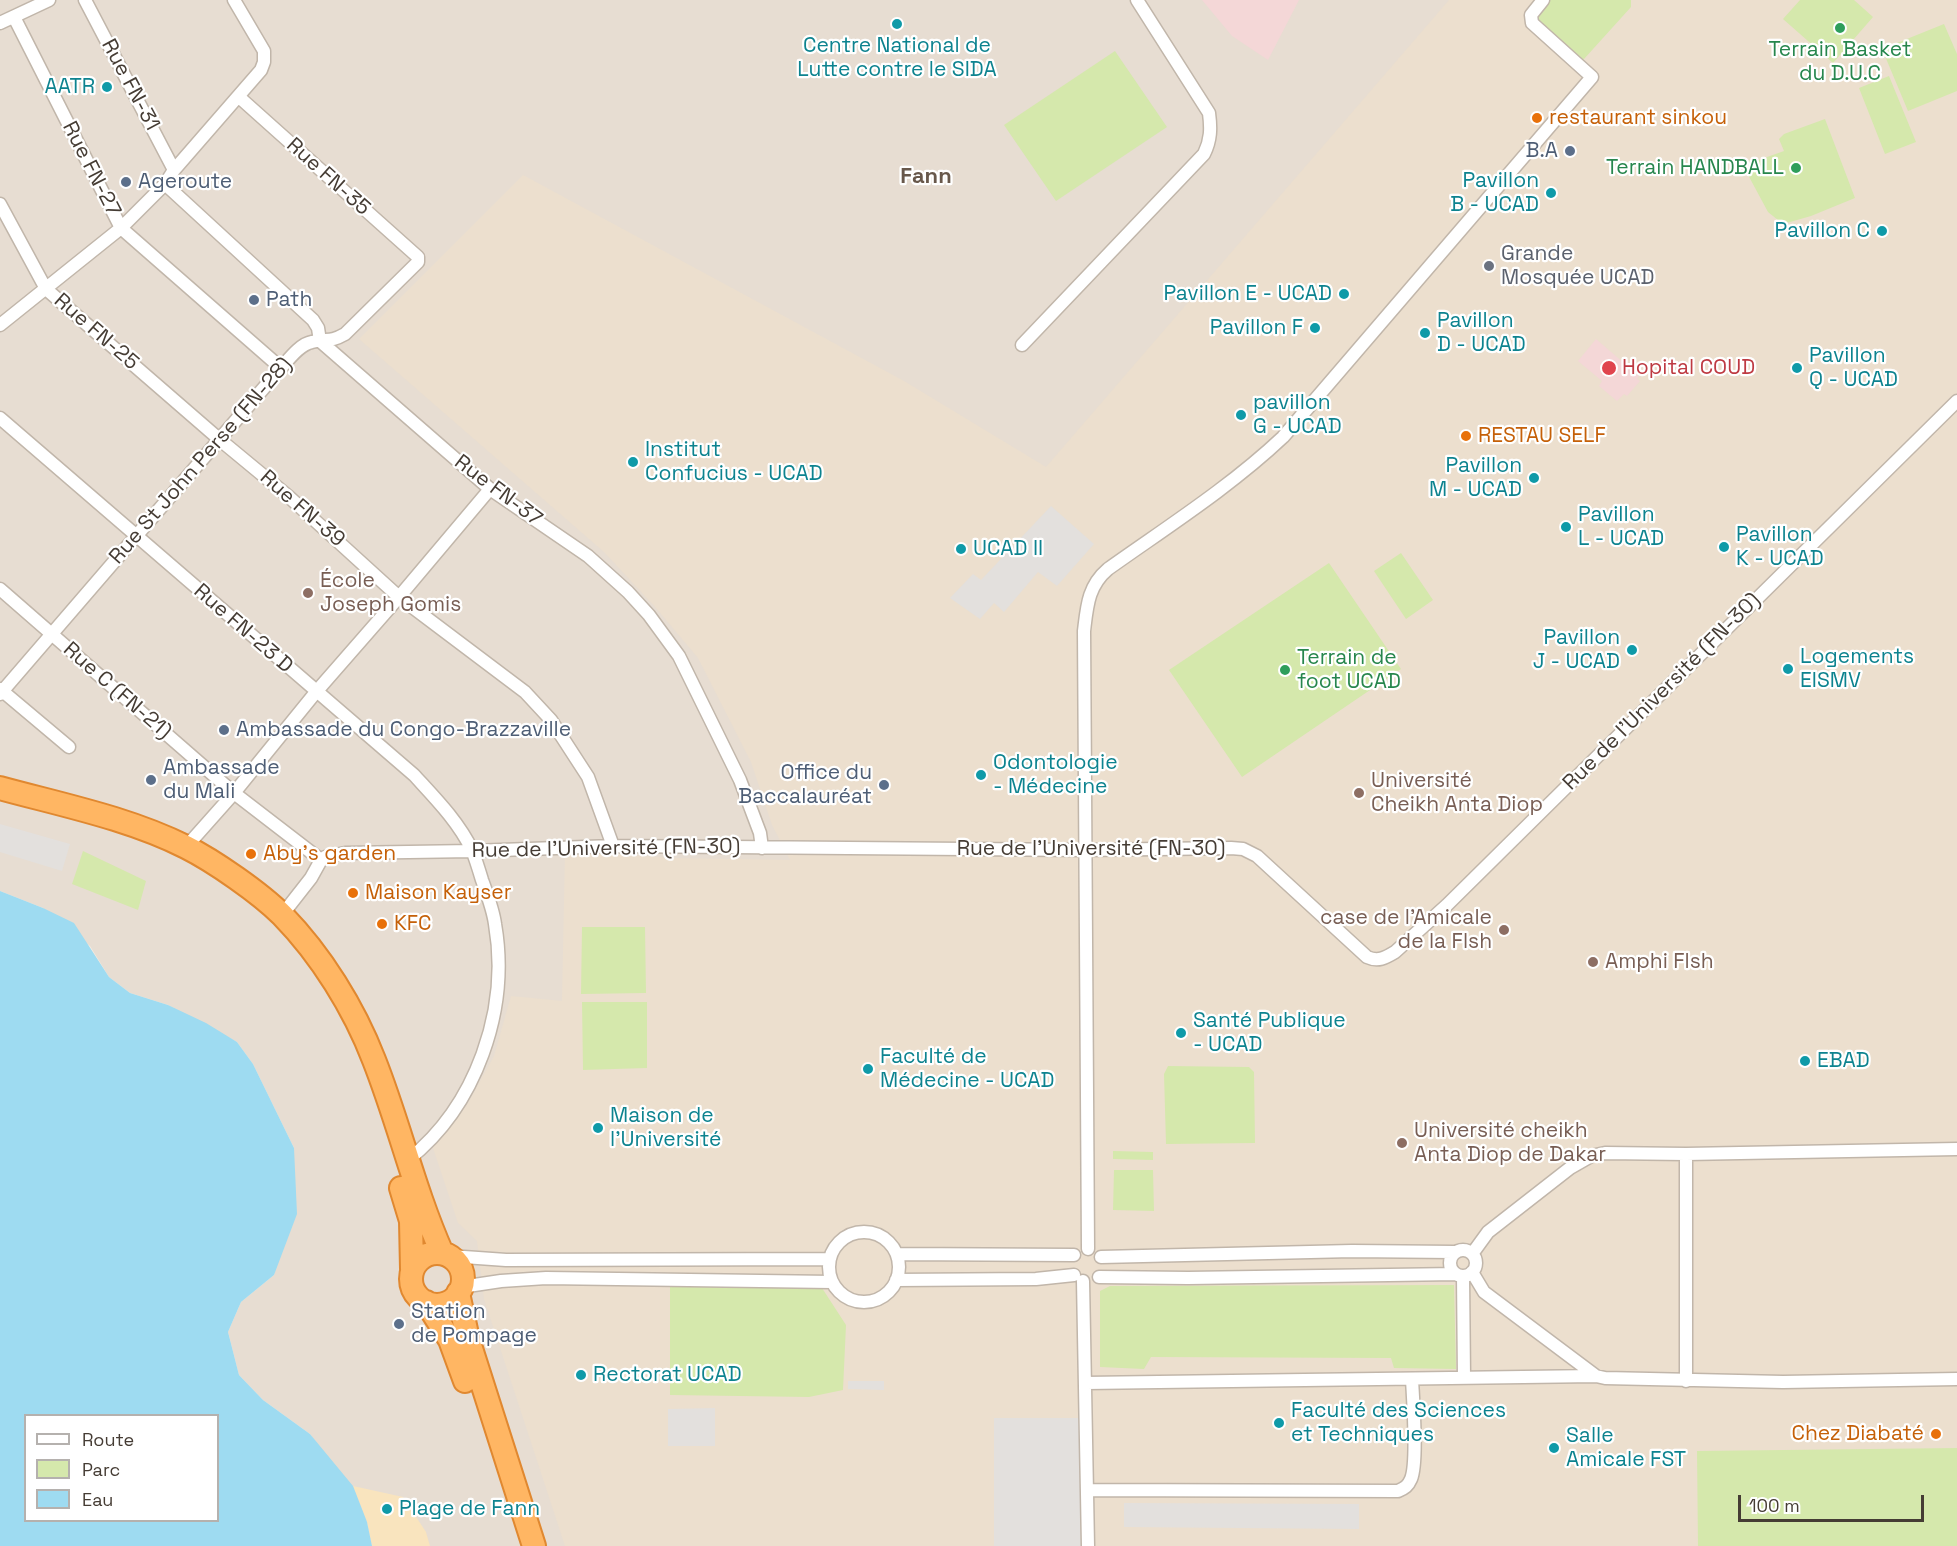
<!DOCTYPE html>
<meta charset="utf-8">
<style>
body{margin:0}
#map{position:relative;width:1957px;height:1546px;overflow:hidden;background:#f3ece4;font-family:"Space Grotesk",sans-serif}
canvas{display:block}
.legend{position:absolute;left:24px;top:1414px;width:195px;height:108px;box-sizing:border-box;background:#fff;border:2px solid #b5b1ae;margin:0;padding:8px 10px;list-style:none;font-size:18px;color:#453c34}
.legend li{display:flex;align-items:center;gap:12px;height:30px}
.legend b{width:30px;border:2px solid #b5b1ae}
.scale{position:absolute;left:1738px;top:1495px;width:186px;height:27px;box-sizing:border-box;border:3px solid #453c34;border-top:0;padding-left:8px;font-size:18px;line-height:21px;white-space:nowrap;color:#453c34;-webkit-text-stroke:4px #fff;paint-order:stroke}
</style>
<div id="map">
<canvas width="1957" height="1546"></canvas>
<ul class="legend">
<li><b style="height:8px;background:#fff"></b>Route</li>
<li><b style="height:16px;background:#d5e8ac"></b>Parc</li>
<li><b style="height:16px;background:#9edbf1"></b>Eau</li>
</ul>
<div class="scale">100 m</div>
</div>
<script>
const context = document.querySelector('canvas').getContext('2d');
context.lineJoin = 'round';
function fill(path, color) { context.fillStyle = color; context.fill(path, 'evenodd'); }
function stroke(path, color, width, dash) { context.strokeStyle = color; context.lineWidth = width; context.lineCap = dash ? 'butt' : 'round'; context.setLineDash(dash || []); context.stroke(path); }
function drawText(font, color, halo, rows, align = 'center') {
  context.font = font + ' "Space Grotesk",sans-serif'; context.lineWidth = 4.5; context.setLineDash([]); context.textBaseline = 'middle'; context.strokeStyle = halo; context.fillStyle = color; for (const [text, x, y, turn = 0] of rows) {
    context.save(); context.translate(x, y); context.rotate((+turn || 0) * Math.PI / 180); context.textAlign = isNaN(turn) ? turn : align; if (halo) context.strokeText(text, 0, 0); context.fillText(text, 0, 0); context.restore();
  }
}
fill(new Path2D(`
 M 0,0 L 1957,0 L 1957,1546 L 372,1546 L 367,1522 L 310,1434 L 263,1400 L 239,1375 L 228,1332 L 241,1302 L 274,1275 L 294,1148 L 253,1064 L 237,1042 L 168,1005 L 130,993 L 109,977 L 90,946 L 43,908 L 0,891 Z`), '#e7ddd2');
fill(new Path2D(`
 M 1449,0 L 1957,0 L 1957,1546 L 565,1546 L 484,1299 L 477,1241 L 458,1223 L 433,1148 L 467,1105 L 494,1056 L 511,996 L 562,1001 L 565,851 L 672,858 L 790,860 L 772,825 L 751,762 L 698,658 L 656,608 L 604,552 L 359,339 L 523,175 L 904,381 L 1046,467 Z`), '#ecdfce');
fill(new Path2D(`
 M 1202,0 L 1299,0 L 1268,60 L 1232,36 Z
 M 1596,339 L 1639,376 L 1637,379 L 1640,381 L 1627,396 L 1624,394 L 1617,401 L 1599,386 L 1602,381 L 1578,361 Z`), '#f4d7d7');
fill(new Path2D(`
 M 1548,0 L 1631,0 L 1631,7 L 1584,59 L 1579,58 L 1536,21 L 1536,15 Z
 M 1800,0 L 1854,0 L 1873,17 L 1833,63 L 1783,19 Z
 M 1944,24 L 1957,54 L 1957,91 L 1908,111 L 1882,49 Z
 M 1115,51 L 1167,127 L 1056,201 L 1004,125 Z
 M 1889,76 L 1916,142 L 1885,154 L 1859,88 Z
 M 1825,119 L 1855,198 L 1811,216 L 1783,224 L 1768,212 L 1747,173 L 1750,163 L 1784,151 L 1779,139 L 1784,134 Z
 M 1401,553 L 1433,600 L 1406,619 L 1374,571 Z
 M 1329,563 L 1401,669 L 1242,777 L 1169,670 Z
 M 83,851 L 146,881 L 138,910 L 72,884 Z
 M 582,927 L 645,927 L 646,993 L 581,994 Z
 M 582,1002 L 647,1002 L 647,1068 L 583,1070 Z
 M 1168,1066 L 1249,1067 L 1254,1072 L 1255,1143 L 1166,1144 L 1164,1074 Z
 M 1113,1151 L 1153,1152 L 1153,1160 L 1113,1159 Z
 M 1114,1170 L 1153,1170 L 1154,1211 L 1113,1210 Z
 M 670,1285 L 822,1288 L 846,1325 L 843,1390 L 809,1397 L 670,1395 Z
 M 1454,1285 L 1456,1369 L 1394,1368 L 1391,1358 L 1151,1357 L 1144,1369 L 1100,1367 L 1100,1291 L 1110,1286 Z
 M 1957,1448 L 1957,1546 L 1698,1546 L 1697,1451 Z`), '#d5e8ac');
fill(new Path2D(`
 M 353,1486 L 403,1497 L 426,1532 L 430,1546 L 372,1546 L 367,1522 Z`), '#f9e4be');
fill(new Path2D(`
 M 1051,506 L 1094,544 L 1057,586 L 1038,572 L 1004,612 L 994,603 L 980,619 L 950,598 L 973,574 L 981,580 Z
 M 0,824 L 70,844 L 62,871 L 0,852 Z
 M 848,1381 L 884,1381 L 884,1390 L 848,1389 Z
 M 715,1408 L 715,1446 L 668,1446 L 668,1409 Z
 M 994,1418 L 1087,1418 L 1088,1546 L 994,1546 Z
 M 1124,1503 L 1359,1504 L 1359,1529 L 1124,1527 Z`), '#e3e0dd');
fill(new Path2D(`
 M 0,891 L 43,908 L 74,923 L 109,977 L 130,993 L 168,1005 L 206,1023 L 237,1042 L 253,1064 L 294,1148 L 297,1214 L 274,1275 L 241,1302 L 228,1332 L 239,1375 L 263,1400 L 310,1434 L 353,1486 L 367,1522 L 372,1546 L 0,1546 ZM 26,1416 L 218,1416 L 218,1520 L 26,1520 Z`), '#9edbf1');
const street = new Path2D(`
 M 85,0 L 174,170
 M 14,17 L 121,228 L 281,368
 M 0,23 L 49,0
 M 165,184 L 313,320 L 318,328 L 320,341 L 490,489 L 588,556 L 628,592 L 649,615 L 679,656 L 740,780 L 760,833 L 762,848
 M 0,204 L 46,289 L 219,439 L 288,496 L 399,597 L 525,692 L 551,720 L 588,777 L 613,846
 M 0,325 L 121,228 L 165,184 L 174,170 L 261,70 L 264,62 L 264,51 L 234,0
 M 1022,345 L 1204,154 C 1211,140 1211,128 1209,113 L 1137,0
 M 0,418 L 414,775 C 435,798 458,821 472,850 C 476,860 479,870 482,880 C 487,894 493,909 495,924 C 510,1010 476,1106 408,1160
 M 0,589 L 234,793 L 321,860
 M 0,689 L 69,747
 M 0,694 L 281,368 C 289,359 300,344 312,342 C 328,338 329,343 345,334 L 418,262 L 418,257 L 239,97
 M 186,847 L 234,793 L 316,692 L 399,597 L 490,489
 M 321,860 L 325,857 L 345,853 L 472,851 L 613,846 L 1084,850 L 1231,848 L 1243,849 L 1257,856 L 1367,957 C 1378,962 1385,958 1395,952 L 1447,905 L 1957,401
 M 282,915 L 311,878 L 321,860
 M 1686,1154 L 1686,1381
 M829 1267a35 35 0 1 1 70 0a35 35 0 1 1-70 0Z
 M 1088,1249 L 1084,631 C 1087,606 1088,586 1108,569 C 1167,527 1230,487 1283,437 L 1592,77 L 1532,23 L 1531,15 L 1543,0
 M1450 1263a13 13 0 1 1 26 0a13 13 0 1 1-26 0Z
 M 897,1254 L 1074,1255
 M 1472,1254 L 1488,1232 L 1570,1168 L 1591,1156 L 1605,1153 L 1686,1154 L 1957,1149
 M 450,1256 L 506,1260 L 829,1259
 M 1101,1257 L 1352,1251 L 1454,1252
 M 1472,1272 L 1484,1292 L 1596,1376 L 1605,1378 L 1783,1382 L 1957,1379
 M 1463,1276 L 1464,1378
 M 1099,1277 L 1188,1278 L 1456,1274
 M 896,1280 L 1036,1279 L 1074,1275
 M 1083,1281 L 1088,1546
 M 461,1287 L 501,1281 L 546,1278 L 832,1282
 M 1086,1383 L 1596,1376
 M 1087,1490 L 1398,1491 C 1405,1488 1408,1486 1411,1479 C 1418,1462 1413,1400 1412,1379`);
const highway = new Path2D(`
 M 0,788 C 62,805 128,818 186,847 C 214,861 260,893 282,915 C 321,955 354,1008 374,1060 C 399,1123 414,1190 442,1253
 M 401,1188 L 411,1221 L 412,1269
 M411 1279a26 26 0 1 1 52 0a26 26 0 1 1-52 0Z
 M 458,1293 L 468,1339 L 534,1546
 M 426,1302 L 450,1340 L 465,1381`);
stroke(street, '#c1b6aa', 15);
stroke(highway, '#e08830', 26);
stroke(street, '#fff', 12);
stroke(highway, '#ffb663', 22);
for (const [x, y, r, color] of [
 [897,24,6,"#0f9aa8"],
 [1840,28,6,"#2e9e5b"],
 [107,87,6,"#0f9aa8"],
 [1537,118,6,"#e8710a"],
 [1570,151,6,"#5c6f8a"],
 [1796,168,6,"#2e9e5b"],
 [126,182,6,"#5c6f8a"],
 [1551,193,6,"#0f9aa8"],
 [1882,231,6,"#0f9aa8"],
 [1489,266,6,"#6b7280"],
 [1344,294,6,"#0f9aa8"],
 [254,300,6,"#5c6f8a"],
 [1315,328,6,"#0f9aa8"],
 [1425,333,6,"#0f9aa8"],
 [1609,368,8,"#e0444e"],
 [1797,368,6,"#0f9aa8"],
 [1241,415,6,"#0f9aa8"],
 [1466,436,6,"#e8710a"],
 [633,462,6,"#0f9aa8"],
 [1534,478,6,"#0f9aa8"],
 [1566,527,6,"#0f9aa8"],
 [1724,547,6,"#0f9aa8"],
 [961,549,6,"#0f9aa8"],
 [308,593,6,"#8d6e63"],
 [1632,650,6,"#0f9aa8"],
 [1788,669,6,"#0f9aa8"],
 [1285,670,6,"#2e9e5b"],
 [224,730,6,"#5c6f8a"],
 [981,775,6,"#0f9aa8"],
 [151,780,6,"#5c6f8a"],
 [884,785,6,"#5c6f8a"],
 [1359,793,6,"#8d6e63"],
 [251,854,6,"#e8710a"],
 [353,893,6,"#e8710a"],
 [382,924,6,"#e8710a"],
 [1504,930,6,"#8d6e63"],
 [1593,962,6,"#8d6e63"],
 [1181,1033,6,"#0f9aa8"],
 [1805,1061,6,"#0f9aa8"],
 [868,1069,6,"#0f9aa8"],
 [598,1128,6,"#0f9aa8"],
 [1402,1143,6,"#8d6e63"],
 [399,1324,6,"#5c6f8a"],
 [581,1375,6,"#0f9aa8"],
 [1279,1423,6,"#0f9aa8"],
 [1936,1434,6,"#e8710a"],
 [1554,1448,6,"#0f9aa8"],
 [387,1509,6,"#0f9aa8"]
]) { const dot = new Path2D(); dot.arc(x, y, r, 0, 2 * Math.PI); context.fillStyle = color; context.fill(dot); stroke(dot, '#fff', 2); }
drawText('21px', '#0d838f', '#fff', [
 ["Centre National de",897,46,"center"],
 ["Lutte contre le SIDA",897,70,"center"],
 ["AATR",95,87,"right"],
 ["Pavillon",1539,181,"right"],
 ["B - UCAD",1539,205,"right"],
 ["Pavillon C",1870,231,"right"],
 ["Pavillon E - UCAD",1332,294,"right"],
 ["Pavillon",1437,321],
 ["D - UCAD",1437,345],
 ["Pavillon F",1303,328,"right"],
 ["Pavillon",1809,356],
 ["Q - UCAD",1809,380],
 ["pavillon",1253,403],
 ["G - UCAD",1253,427],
 ["Institut",645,450],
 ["Confucius - UCAD",645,474],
 ["Pavillon",1522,466,"right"],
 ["M - UCAD",1522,490,"right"],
 ["Pavillon",1578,515],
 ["L - UCAD",1578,539],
 ["Pavillon",1736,535],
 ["K - UCAD",1736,559],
 ["UCAD II",973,549],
 ["Pavillon",1620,638,"right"],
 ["J - UCAD",1620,662,"right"],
 ["Logements",1800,657],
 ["EISMV",1800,681],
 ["Odontologie",993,763],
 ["- Médecine",993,787],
 ["Santé Publique",1193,1021],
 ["- UCAD",1193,1045],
 ["Faculté de",880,1057],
 ["Médecine - UCAD",880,1081],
 ["EBAD",1817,1061],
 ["Maison de",610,1116],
 ["l'Université",610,1140],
 ["Rectorat UCAD",593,1375],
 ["Faculté des Sciences",1291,1411],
 ["et Techniques",1291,1435],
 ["Salle",1566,1436],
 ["Amicale FST",1566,1460],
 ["Plage de Fann",399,1509]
], 'left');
drawText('21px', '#27864d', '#fff', [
 ["Terrain Basket",1840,50],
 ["du D.U.C",1840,74],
 ["Terrain HANDBALL",1784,168,"right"],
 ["Terrain de",1297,658,"left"],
 ["foot UCAD",1297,682,"left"]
]);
drawText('21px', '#453c34', '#fff', [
 ["Rue FN-31",130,85,62],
 ["Rue FN-27",91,169,63],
 ["Rue FN-35",328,177,42],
 ["Rue FN-25",96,332,41],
 ["Rue St John Perse (FN-28)",201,461,-49],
 ["Rue FN-37",498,491,37],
 ["Rue FN-39",302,509,41],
 ["Rue FN-23 D",243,629,41],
 ["Rue C (FN-21)",117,691,41],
 ["Rue de l'Université (FN-30)",1662,692,-45],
 ["Rue de l'Université (FN-30)",606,849,-1],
 ["Rue de l'Université (FN-30)",1091,849]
]);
drawText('21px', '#c56008', '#fff', [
 ["restaurant sinkou",1549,118],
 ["RESTAU SELF",1478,436],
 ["Aby's garden",263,854],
 ["Maison Kayser",365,893],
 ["KFC",394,924],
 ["Chez Diabaté",1924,1434,"right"]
], 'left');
drawText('21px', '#4e5e75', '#fff', [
 ["B.A",1558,151,"right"],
 ["Ageroute",138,182],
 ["Path",266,300],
 ["Ambassade du Congo-Brazzaville",236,730],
 ["Ambassade",163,768],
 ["du Mali",163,792],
 ["Office du",872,773,"right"],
 ["Baccalauréat",872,797,"right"],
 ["Station",411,1312],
 ["de Pompage",411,1336]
], 'left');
drawText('21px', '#5b616d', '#fff', [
 ["Grande",1501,254],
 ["Mosquée UCAD",1501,278]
], 'left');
drawText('21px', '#be3a42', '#fff', [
 ["Hopital COUD",1622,368]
], 'left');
drawText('21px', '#785e54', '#fff', [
 ["École",320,581],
 ["Joseph Gomis",320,605],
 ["Université",1371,781],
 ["Cheikh Anta Diop",1371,805],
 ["case de l'Amicale",1492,918,"right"],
 ["de la Flsh",1492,942,"right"],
 ["Amphi Flsh",1605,962],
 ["Université cheikh",1414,1131],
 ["Anta Diop de Dakar",1414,1155]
], 'left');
drawText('bold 22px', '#68584b', '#fff', [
 ["Fann",926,177]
]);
</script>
